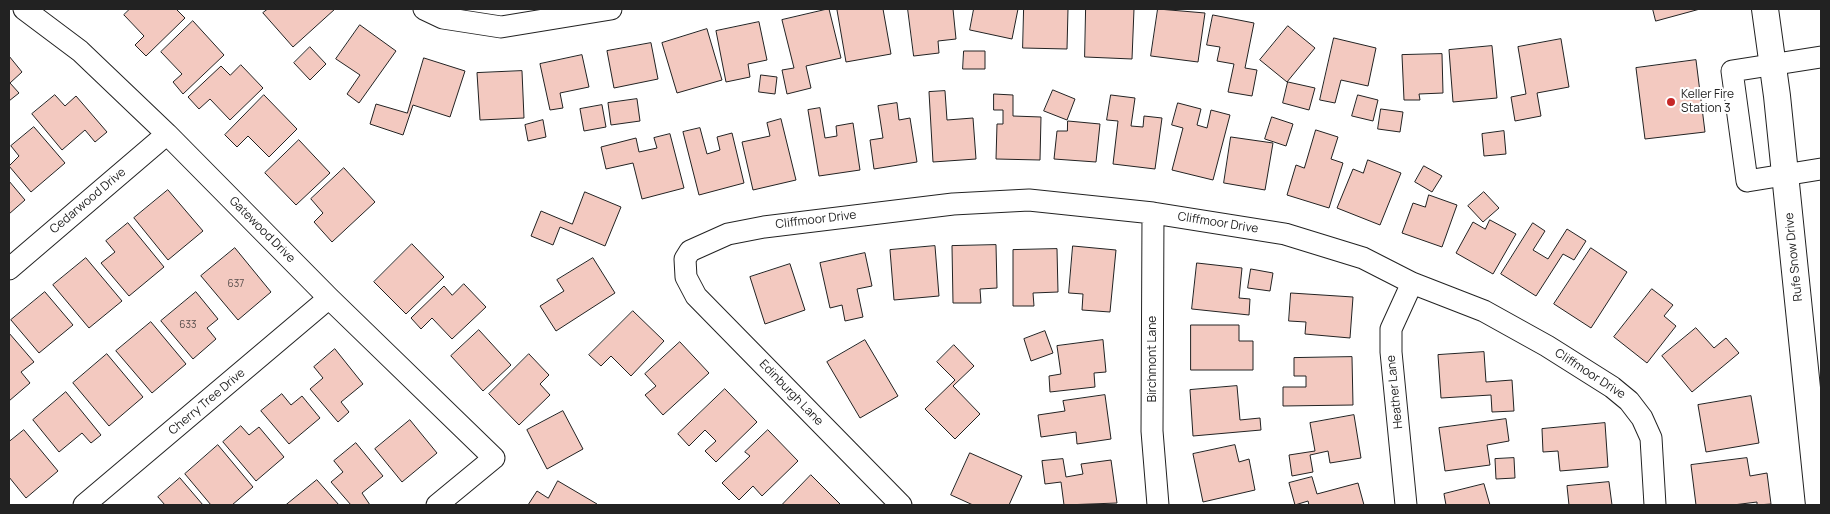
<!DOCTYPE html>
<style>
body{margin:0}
#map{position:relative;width:1830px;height:514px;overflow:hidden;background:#fff;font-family:Manrope,sans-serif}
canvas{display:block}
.frame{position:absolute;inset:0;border:10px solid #222;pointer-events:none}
</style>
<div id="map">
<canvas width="1830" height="514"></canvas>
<div class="frame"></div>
</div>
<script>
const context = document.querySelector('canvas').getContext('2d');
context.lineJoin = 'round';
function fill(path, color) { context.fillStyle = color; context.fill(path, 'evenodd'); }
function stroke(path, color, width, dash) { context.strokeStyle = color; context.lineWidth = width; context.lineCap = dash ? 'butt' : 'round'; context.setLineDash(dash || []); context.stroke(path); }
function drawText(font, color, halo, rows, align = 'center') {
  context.font = font + ' Manrope,sans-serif'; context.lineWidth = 4; context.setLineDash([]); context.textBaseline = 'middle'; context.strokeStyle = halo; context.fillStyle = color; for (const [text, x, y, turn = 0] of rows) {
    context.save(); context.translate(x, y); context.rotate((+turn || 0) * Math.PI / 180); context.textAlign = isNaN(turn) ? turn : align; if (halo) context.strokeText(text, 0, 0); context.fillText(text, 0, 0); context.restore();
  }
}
const building = new Path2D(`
 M 130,9 L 176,9 L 185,18 L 146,56 L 135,45 L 144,36 L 124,15 Z
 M 268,9 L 335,9 L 293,47 L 263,13 Z
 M 829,9 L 841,58 L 806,66 L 811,88 L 787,94 L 782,70 L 794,68 L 782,20 Z
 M 843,9 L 883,9 L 891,54 L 846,62 L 837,10 Z
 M 908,9 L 953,9 L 956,39 L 938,41 L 939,53 L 914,56 Z
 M 974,9 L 1018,9 L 1012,39 L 970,30 Z
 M 1024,9 L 1068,9 L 1067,49 L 1023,48 Z
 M 1086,9 L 1134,9 L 1132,59 L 1085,57 Z
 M 1158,9 L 1205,13 L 1198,62 L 1151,56 Z
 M 1653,9 L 1700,9 L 1656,21 Z
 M 1213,15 L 1254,23 L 1245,68 L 1257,70 L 1252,96 L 1228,92 L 1234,64 L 1217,61 L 1220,47 L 1207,45 Z
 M 193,21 L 224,55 L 183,94 L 173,82 L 182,74 L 161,52 Z
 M 759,22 L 767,60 L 748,64 L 750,77 L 726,82 L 716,31 Z
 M 360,25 L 396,51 L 359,103 L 347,94 L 360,75 L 336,59 Z
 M 1288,26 L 1315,48 L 1287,82 L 1260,60 Z
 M 707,29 L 722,80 L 677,93 L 662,43 Z
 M 1334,38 L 1376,48 L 1368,86 L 1341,80 L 1335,103 L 1320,100 Z
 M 1561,39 L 1569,87 L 1537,93 L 1541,116 L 1515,121 L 1511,97 L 1526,94 L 1518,47 Z
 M 651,43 L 658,79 L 614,88 L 607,51 Z
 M 1492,46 L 1497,98 L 1453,102 L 1449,50 Z
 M 310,47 L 326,64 L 310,80 L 294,63 Z
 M 964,51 L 985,51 L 985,69 L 963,69 Z
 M 1442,54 L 1443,93 L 1419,94 L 1420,100 L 1404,100 L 1402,55 Z
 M 582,55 L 589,87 L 560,93 L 563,108 L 550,110 L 540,64 Z
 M 9,56 L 22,72 L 10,83 L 19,93 L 9,101 Z
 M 424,58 L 465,71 L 450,117 L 413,105 L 403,135 L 370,124 L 376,104 L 407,113 Z
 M 1696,60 L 1705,132 L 1645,139 L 1636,68 Z
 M 241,65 L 263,88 L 230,120 L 210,99 L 199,109 L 188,97 L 221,66 L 230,75 Z
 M 522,71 L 524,118 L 480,120 L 477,73 Z
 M 761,75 L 777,77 L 775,94 L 759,92 Z
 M 1288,82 L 1315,88 L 1309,110 L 1283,103 Z
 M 1053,90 L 1075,99 L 1067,120 L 1044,111 Z
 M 945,91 L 947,120 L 973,118 L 976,159 L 933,162 L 929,92 Z
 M 994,94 L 1013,95 L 1013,116 L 1041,117 L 1040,160 L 996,159 L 997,124 L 1003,124 L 1003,110 L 994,110 Z
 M 55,95 L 65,106 L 76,96 L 107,132 L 95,142 L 85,130 L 62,150 L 32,114 Z
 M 264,95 L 297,129 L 269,157 L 248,136 L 237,147 L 225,135 Z
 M 1111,95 L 1135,98 L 1131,126 L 1143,127 L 1144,116 L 1162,118 L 1155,169 L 1113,164 L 1118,121 L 1107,120 Z
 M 1358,95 L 1378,100 L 1373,121 L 1352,116 Z
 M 637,99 L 640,121 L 611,125 L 608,103 Z
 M 897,103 L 899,120 L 910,118 L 917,162 L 874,169 L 870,140 L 883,138 L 878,106 Z
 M 1178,103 L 1201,109 L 1197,125 L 1207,128 L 1211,110 L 1230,115 L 1213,180 L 1172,170 L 1183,128 L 1172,125 Z
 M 602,105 L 606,127 L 584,131 L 580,109 Z
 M 820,108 L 825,138 L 837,136 L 836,126 L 853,123 L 860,170 L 819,176 L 808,110 Z
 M 1381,109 L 1403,112 L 1400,132 L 1378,129 Z
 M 1272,117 L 1293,124 L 1286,146 L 1265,139 Z
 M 781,119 L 796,180 L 753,190 L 742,142 L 770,136 L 767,123 Z
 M 543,120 L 546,137 L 528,141 L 525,125 Z
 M 1068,121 L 1100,124 L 1096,162 L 1054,159 L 1057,131 L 1067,131 Z
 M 34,127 L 65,163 L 31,192 L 9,166 L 19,156 L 11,146 Z
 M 700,128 L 707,154 L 720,150 L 717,137 L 732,133 L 744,183 L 699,195 L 683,132 Z
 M 1316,130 L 1338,137 L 1331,159 L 1343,163 L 1329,208 L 1287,195 L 1296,165 L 1304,168 Z
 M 1504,131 L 1506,154 L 1484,156 L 1482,134 Z
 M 670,134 L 684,188 L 642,199 L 633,163 L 606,169 L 601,147 L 636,138 L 639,152 L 657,148 L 654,138 Z
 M 1231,137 L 1273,143 L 1265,190 L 1224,183 Z
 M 299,140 L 330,173 L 296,205 L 265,173 Z
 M 1368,160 L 1401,173 L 1380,225 L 1337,208 L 1353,169 L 1363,173 Z
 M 1424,166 L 1442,176 L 1432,192 L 1415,182 Z
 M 344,168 L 375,202 L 332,242 L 314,222 L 323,213 L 311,199 Z
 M 9,181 L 25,200 L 9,214 Z
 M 168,190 L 203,231 L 168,260 L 134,218 Z
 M 585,192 L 621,207 L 605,246 L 560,227 L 553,245 L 531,236 L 541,211 L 572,224 Z
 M 1484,192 L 1499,208 L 1483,222 L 1468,206 Z
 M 1429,195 L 1457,205 L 1442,247 L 1402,233 L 1413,203 L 1425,207 Z
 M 1490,220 L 1516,234 L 1493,274 L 1456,253 L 1473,222 L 1485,229 Z
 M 128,223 L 164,267 L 129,296 L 101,263 L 115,252 L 106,241 Z
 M 1533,223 L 1545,231 L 1533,250 L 1548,259 L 1567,229 L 1586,241 L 1574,260 L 1563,254 L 1536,296 L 1501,274 Z
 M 412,244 L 444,277 L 406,314 L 374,282 Z
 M 996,245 L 997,288 L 980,289 L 981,303 L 953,303 L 952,246 Z
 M 935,246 L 939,296 L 894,300 L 890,250 Z
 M 1073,246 L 1116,250 L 1110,312 L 1082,310 L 1083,294 L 1069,293 Z
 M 235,248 L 271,292 L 238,320 L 201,276 Z
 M 1591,248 L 1627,272 L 1591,328 L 1554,304 Z
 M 1057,249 L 1058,292 L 1033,293 L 1034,306 L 1013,306 L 1013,250 Z
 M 865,253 L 872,286 L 857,289 L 863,317 L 845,321 L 842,305 L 830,308 L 820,263 Z
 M 86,258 L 122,301 L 89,328 L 53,285 Z
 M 593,258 L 615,293 L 556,331 L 540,306 L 564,291 L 557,280 Z
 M 1197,263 L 1242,268 L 1239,298 L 1250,299 L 1249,315 L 1192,309 Z
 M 790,264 L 805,310 L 765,324 L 750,277 Z
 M 1251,269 L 1273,273 L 1270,291 L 1248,288 Z
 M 464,284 L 486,307 L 452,339 L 432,318 L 421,329 L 411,318 L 444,286 L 452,295 Z
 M 1652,289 L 1673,305 L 1664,316 L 1676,326 L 1647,363 L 1614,337 Z
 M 45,292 L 73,325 L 39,353 L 11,320 Z
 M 196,292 L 218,319 L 207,328 L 216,339 L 193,359 L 161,321 Z
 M 1291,293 L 1353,297 L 1350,338 L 1305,334 L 1306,322 L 1289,321 Z
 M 633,311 L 664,341 L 631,376 L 611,356 L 601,366 L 589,355 Z
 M 151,322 L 186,364 L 152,393 L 116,351 Z
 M 1191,325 L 1239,325 L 1239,341 L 1253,341 L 1253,370 L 1191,370 Z
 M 1696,328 L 1714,348 L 1726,338 L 1739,353 L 1692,392 L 1662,356 Z
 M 479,330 L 511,365 L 483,391 L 451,356 Z
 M 1045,331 L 1053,353 L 1031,361 L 1024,339 Z
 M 9,333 L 34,362 L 21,372 L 30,383 L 9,401 Z
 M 865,340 L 898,396 L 860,418 L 827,362 Z
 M 1103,340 L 1106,372 L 1094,373 L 1095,387 L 1050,392 L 1049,376 L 1061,374 L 1057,346 Z
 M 680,342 L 709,373 L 663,415 L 645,395 L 656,386 L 645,374 Z
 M 954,345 L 974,366 L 953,386 L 980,414 L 955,439 L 925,409 L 955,380 L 937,362 Z
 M 335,349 L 363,384 L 341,402 L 349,412 L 338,422 L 310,389 L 323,378 L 314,367 Z
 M 1484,352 L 1486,382 L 1512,380 L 1514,411 L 1492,412 L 1491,395 L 1441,398 L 1438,355 Z
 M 107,354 L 143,397 L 109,426 L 73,383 Z
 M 529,354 L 549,375 L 540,384 L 550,395 L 519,425 L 489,394 Z
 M 1352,357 L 1353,405 L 1283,406 L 1283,387 L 1306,387 L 1306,376 L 1294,376 L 1294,358 Z
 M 1237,386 L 1240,420 L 1260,418 L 1261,430 L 1193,436 L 1190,390 Z
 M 725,389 L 757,422 L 716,462 L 705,451 L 716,441 L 705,430 L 689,446 L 678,434 Z
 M 66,392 L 101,435 L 91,443 L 82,433 L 59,452 L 33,420 Z
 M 282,394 L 291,405 L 302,396 L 320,418 L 289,444 L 261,411 Z
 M 1105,395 L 1111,439 L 1077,444 L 1076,432 L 1041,437 L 1038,415 L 1065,411 L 1063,401 Z
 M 1751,396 L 1759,443 L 1706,452 L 1698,405 Z
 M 563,411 L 583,449 L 547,469 L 527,430 Z
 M 1354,415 L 1361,458 L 1330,463 L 1328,451 L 1310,455 L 1313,472 L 1292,476 L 1289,455 L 1315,451 L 1310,423 Z
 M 1506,419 L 1509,441 L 1487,445 L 1490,465 L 1445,471 L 1439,428 Z
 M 410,420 L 437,453 L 402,482 L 375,449 Z
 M 1605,423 L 1608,467 L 1560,471 L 1558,451 L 1543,452 L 1542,429 Z
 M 241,426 L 249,435 L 259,427 L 284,457 L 256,481 L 223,442 Z
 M 24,430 L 58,471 L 26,498 L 9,477 L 9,442 Z
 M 768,430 L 798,461 L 762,496 L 753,486 L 739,500 L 722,483 L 750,456 L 745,452 Z
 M 356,443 L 383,476 L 362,493 L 370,505 L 351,505 L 331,482 L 343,472 L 334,461 Z
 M 218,445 L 253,487 L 232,505 L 211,505 L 185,474 Z
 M 1235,445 L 1239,462 L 1249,459 L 1255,490 L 1203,502 L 1193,454 Z
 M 970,453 L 1022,476 L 1009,505 L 973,505 L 951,495 Z
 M 1514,458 L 1515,478 L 1496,479 L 1495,459 Z
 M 1747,458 L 1750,476 L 1767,473 L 1771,504 L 1757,505 L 1757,502 L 1733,505 L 1696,505 L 1691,465 Z
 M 1063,459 L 1066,477 L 1083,474 L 1081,464 L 1111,460 L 1117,503 L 1064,505 L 1061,482 L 1045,484 L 1042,461 Z
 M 811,475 L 841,505 L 782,505 Z
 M 1312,477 L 1317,494 L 1358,483 L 1364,505 L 1309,505 L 1308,501 L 1295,505 L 1289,483 Z
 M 180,478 L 203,505 L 165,505 L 158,497 Z
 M 317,480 L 339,505 L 286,505 Z
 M 558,481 L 597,504 L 596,505 L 528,505 L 537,491 L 548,498 Z
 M 1609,482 L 1612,505 L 1569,505 L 1567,486 Z
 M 1484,484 L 1490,505 L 1446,505 L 1444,494 Z`);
fill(building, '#f3c9c0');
stroke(building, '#222', 1);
const minor = new Path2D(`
 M 24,9 L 80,51 L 167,134 L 329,298 L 494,458 L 437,505
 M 424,9 L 443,18 L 501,27 L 611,9
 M 1821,57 L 1732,71 L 1747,181 L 1821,169
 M 1153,213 L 1152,431 L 1158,505
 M 9,269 L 167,134
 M 84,505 L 329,298
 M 901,505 L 696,296 L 686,277 L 685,259 L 690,251 L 728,234 L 764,227 L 953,204 L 1029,200 L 1153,213 L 1285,234 L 1363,258 L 1412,283 L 1484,311 L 1547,346 L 1612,387 L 1629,401 L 1642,418 L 1651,438 L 1655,505
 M 1406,505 L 1391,352 L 1391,329 L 1412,283`);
const major = new Path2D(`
 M 1765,9 L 1777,96 L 1819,505`);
stroke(minor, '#222', 23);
stroke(major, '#222', 28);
stroke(minor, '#fff', 21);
stroke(major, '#fff', 26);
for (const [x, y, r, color] of [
 [1671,102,5,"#c62828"]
]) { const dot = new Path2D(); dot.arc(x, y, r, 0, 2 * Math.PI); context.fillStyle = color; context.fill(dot); stroke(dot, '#fff', 2); }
drawText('10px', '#564c4a', null, [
 ["637",236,284],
 ["633",188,325]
]);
drawText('12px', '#222', '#fff', [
 ["Keller Fire",1681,95],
 ["Station 3",1681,109]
], 'left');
drawText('12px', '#222', '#fff', [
 ["Cedarwood Drive",88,201,-40],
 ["Cliffmoor Drive",816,220,-7],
 ["Cliffmoor Drive",1218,223,9],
 ["Gatewood Drive",262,230,45],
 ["Rufe Snow Drive",1794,257,-96],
 ["Birchmont Lane",1153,359,-90],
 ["Cliffmoor Drive",1590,374,33],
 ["Heather Lane",1395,392,-96],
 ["Edinburgh Lane",791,393,46],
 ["Cherry Tree Drive",207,402,-40]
]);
</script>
